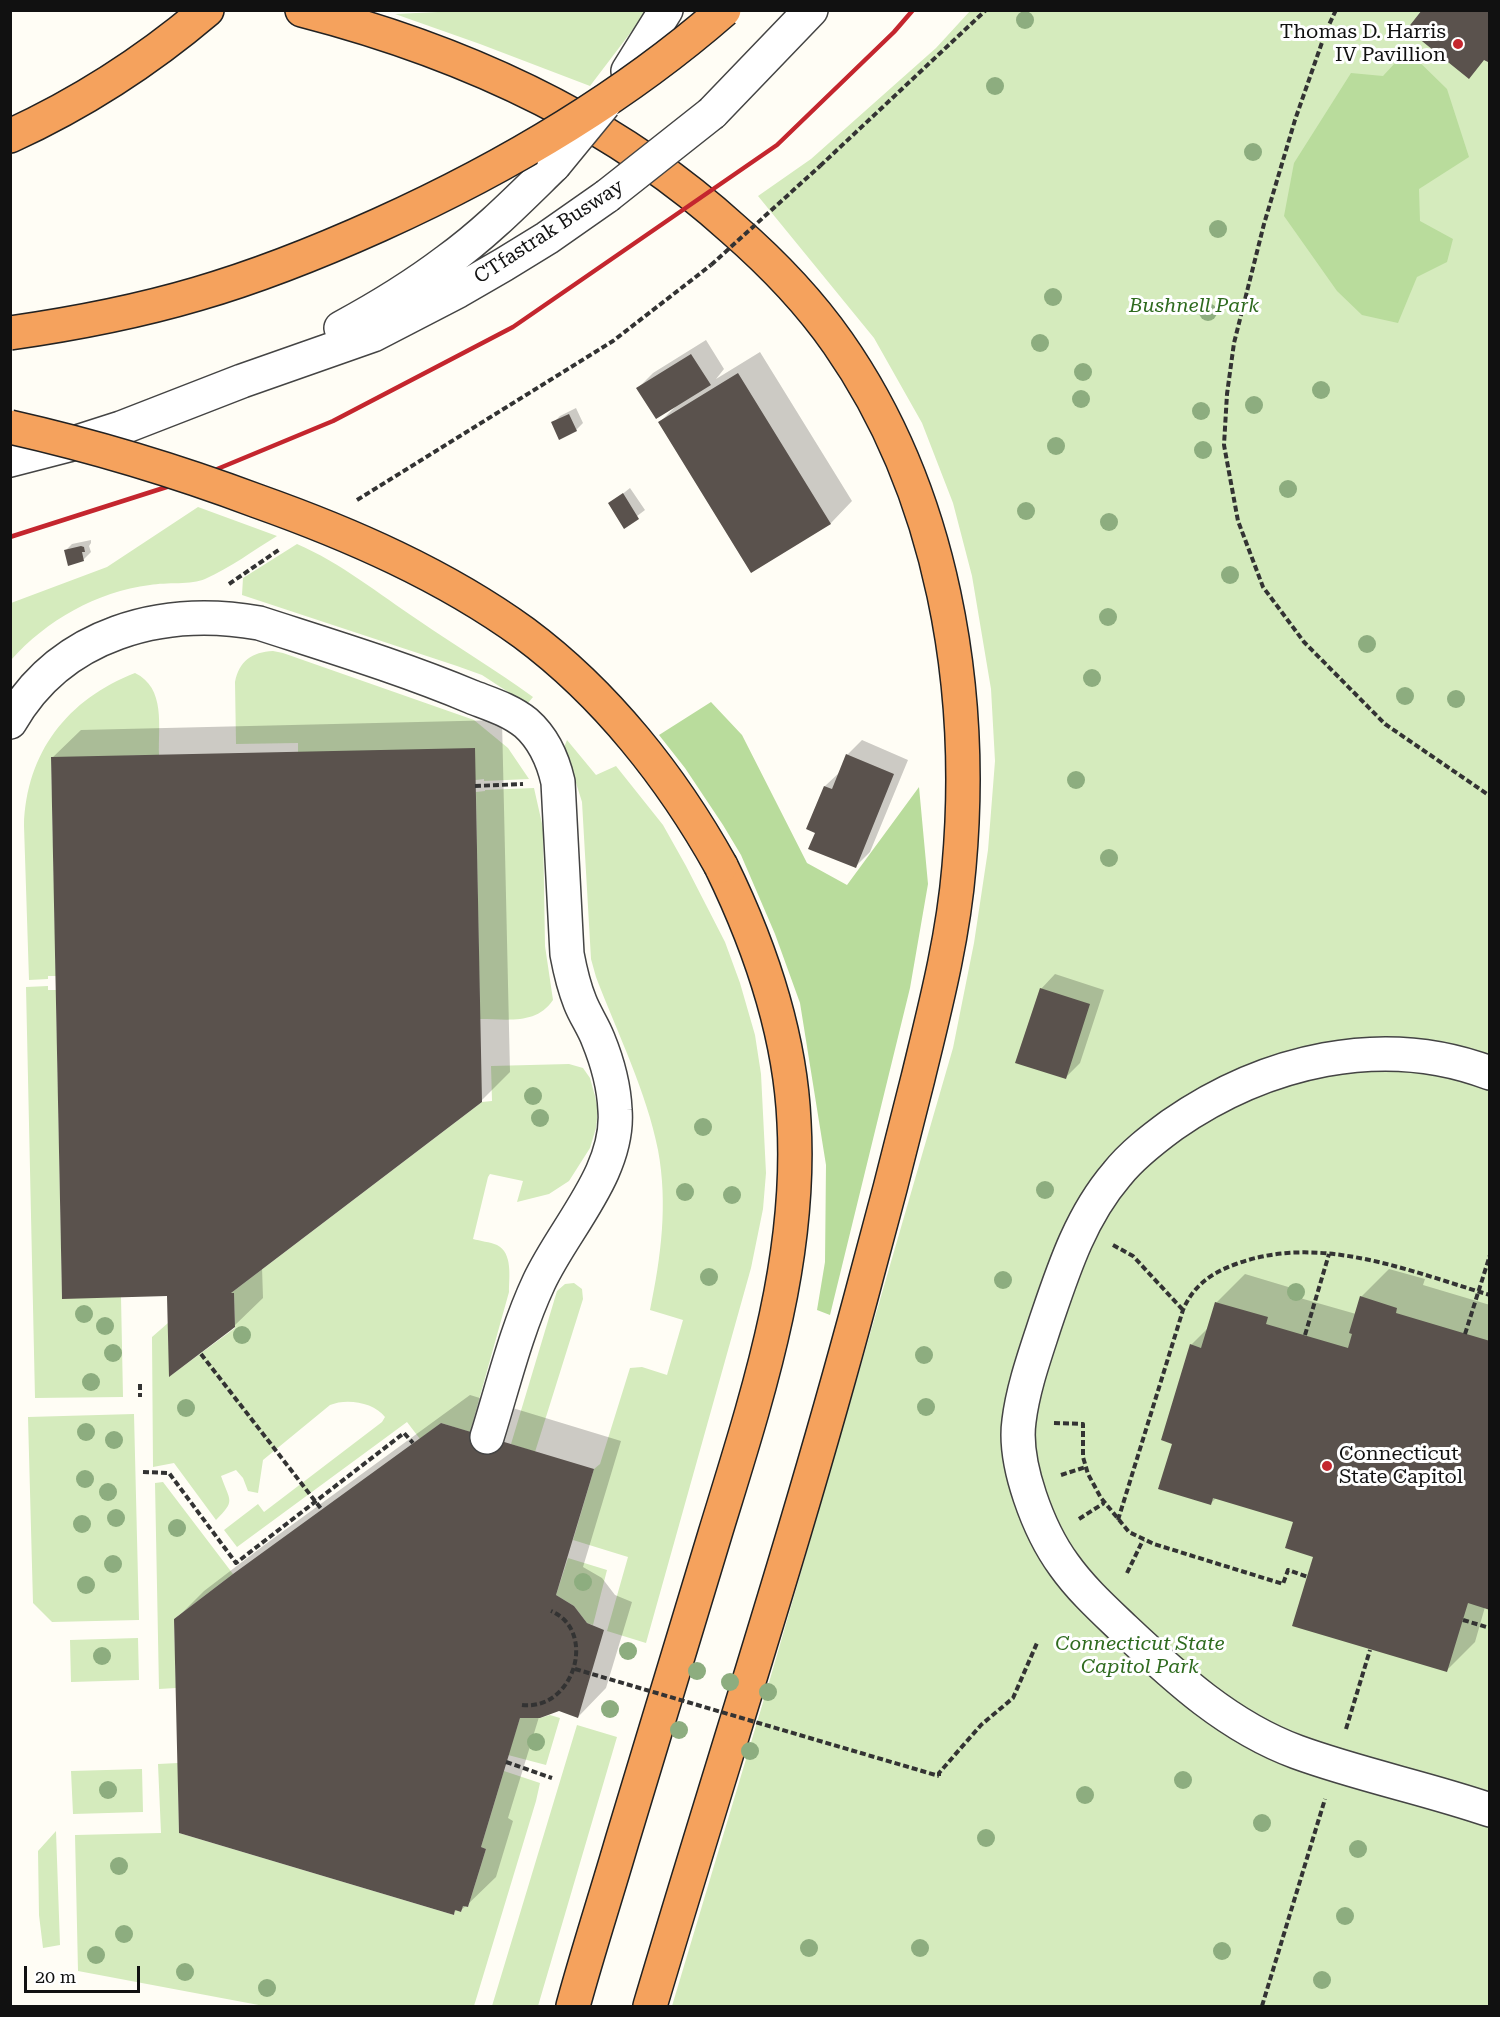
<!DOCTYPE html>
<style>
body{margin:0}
#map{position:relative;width:1500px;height:2017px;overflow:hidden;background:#fffdf5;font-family:"Roboto Serif",serif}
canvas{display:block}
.frame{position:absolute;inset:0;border:12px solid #111;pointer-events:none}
.scale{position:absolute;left:24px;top:1966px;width:116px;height:27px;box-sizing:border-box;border:3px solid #111;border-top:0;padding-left:8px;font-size:18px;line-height:21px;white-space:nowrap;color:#111;-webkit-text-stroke:4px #fff;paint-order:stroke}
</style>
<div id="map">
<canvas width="1500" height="2017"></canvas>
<div class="frame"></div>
<div class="scale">20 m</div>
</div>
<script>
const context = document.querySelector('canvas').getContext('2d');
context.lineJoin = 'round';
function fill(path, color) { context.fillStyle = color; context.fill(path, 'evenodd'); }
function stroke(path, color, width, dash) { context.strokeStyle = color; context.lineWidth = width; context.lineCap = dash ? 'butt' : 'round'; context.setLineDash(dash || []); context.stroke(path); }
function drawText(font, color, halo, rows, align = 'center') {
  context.font = font + ' "Roboto Serif",serif'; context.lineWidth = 6; context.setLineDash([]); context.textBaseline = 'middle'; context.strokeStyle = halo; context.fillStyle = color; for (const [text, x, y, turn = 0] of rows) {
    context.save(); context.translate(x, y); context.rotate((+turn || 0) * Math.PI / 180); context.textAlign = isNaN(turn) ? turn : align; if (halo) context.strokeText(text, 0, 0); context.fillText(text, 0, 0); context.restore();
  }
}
fill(new Path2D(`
 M 481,10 L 647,11 L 590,86 L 480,44 L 395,14 Z
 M 970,11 L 1489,11 L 1489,2006 L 672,2006 L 770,1679 L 953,1048 L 974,943 L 988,850 L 995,761 L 991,689 L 972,576 L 953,503 L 922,423 L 874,338 L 758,196 L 811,159 L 936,48 Z
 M 198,507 L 277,536 C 254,550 230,568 205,579 C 192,585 166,582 150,585 C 96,592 47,620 11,660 L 11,603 L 107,567 Z
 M 297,544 C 341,563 379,594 418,620 C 456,646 496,670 533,697 L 528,703 L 525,703 L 482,675 L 457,666 L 242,595 L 243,578 Z
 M 273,651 L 283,653 L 474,720 L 508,748 L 529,779 L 484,781 L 484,779 L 476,780 L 298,752 L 298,743 L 236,744 L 235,682 C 239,661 252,652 273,651 Z
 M 135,673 C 166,688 158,726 159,755 L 51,758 L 56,976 L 48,976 L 48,979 L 29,980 L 24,826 C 26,752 68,699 135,673 Z
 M 567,740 L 596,775 L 616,766 L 663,825 L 686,866 L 725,942 L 740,983 L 755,1035 L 761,1074 L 766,1173 L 763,1209 L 751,1268 L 646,1643 L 607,1631 L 628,1557 L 573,1540 L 594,1469 L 600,1464 L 630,1368 L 642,1367 L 667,1375 L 683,1320 L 650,1310 C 661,1257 668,1204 658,1150 C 647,1093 617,1032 596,977 L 591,959 L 582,802 L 572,770 L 563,750 Z
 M 534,788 L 543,828 L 545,946 L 553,1000 C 536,1025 508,1019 480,1019 L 476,792 L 485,791 L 485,790 Z
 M 48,986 L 48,990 L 56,990 L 62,1298 L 121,1297 L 123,1397 L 35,1398 L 26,987 Z
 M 569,1064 L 583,1068 L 590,1078 L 595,1096 L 598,1110 L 596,1128 L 590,1148 L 569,1181 L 549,1194 L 517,1202 L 523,1181 L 490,1174 L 488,1177 L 473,1239 C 480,1241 490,1242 497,1245 C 513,1253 509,1277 509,1292 L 470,1432 L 441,1423 L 420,1439 L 407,1422 L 237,1547 L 224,1530 L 258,1504 L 264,1512 L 382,1422 L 385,1417 C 374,1402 346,1398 330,1405 L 263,1460 L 258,1493 L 248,1491 L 243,1478 L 236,1470 L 221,1476 C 230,1502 236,1500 216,1520 L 174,1463 L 153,1467 L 152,1337 L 168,1323 L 170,1376 L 235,1328 L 234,1293 L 231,1293 L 482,1102 L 492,1101 L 491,1066 Z
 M 574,1283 L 582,1289 L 583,1299 L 535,1452 L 511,1444 L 557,1291 L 565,1284 Z
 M 134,1414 L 139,1620 L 52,1622 L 33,1603 L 28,1417 Z
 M 163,1482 L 233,1574 L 174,1619 L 176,1688 L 159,1689 L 155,1483 Z
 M 568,1558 L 607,1570 L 593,1625 L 587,1623 L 574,1606 L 556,1595 Z
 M 138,1638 L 139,1680 L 71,1682 L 70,1640 Z
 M 550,1715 L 560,1718 L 546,1765 L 508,1755 L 520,1718 L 540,1718 Z
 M 577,1725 L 617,1737 L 538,2006 L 492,2006 Z
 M 178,1763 L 179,1833 L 454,1915 L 455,1910 L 461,1912 L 463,1906 L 468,1907 L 486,1849 L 481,1847 L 504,1771 L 540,1783 L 536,1801 L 474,2006 L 264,2006 L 78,1971 L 75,1835 L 161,1833 L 158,1764 Z
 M 142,1769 L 143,1812 L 73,1814 L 71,1771 Z
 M 56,1831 L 60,1945 L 43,1948 L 39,1915 L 38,1851 Z`), '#d5ebbd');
fill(new Path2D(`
 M 1407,50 L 1447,89 L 1469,157 L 1419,189 L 1420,221 L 1453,239 L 1447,262 L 1417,277 L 1398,323 L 1362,315 L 1337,291 L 1284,216 L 1294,163 L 1351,73 L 1383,76 Z
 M 711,702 L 742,735 L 807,863 L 847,885 L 919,787 L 928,884 L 910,988 L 830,1315 L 817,1310 L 825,1262 L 826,1165 L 800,1003 L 775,934 L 741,855 L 723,825 L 685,768 L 659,735 Z`), '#b9dc9c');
fill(new Path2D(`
 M 706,340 L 724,369 L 716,379 L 760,352 L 852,501 L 831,523 L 752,571 L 660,422 L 675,407 L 638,388 L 653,373 Z
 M 576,408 L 583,423 L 576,430 L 553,423 L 560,416 Z
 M 630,488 L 645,510 L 624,526 L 610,504 Z
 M 91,540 L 91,543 L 89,546 L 91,552 L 84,559 L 69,564 L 65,551 L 72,544 Z
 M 502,720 L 510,1072 L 481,1101 L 262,1267 L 263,1298 L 234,1326 L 169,1294 L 52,758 L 81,730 Z
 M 862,740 L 908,760 L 870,852 L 855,867 L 817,832 L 825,786 L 840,772 L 847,755 Z
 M 1055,974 L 1104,990 L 1080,1063 L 1065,1078 L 1041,989 Z
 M 1389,1269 L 1425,1279 L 1423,1285 L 1490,1305 L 1490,1608 L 1485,1607 L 1475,1642 L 1446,1671 L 1315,1556 L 1295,1521 L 1216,1498 L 1210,1504 L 1174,1443 L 1191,1345 L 1208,1328 L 1216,1303 L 1245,1274 L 1295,1289 L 1293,1296 L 1356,1314 L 1361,1297 Z
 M 470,1395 L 621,1441 L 583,1567 L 602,1578 L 615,1595 L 632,1602 L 606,1688 L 578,1717 L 559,1709 L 539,1717 L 508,1818 L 513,1821 L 496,1877 L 467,1905 L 461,1910 L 458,1909 L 453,1913 L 175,1620 L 204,1591 L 263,1546 Z`), '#0003');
fill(new Path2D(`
 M 1422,10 L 1490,10 L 1490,63 L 1484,60 L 1469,79 L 1407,29 Z
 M 691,354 L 711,385 L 656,419 L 636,388 Z
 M 738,373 L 831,524 L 751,573 L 658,422 Z
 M 569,414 L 577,431 L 559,440 L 551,422 Z
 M 623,493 L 639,519 L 624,529 L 608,503 Z
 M 81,546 L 84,547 L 85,552 L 82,552 L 84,561 L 68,566 L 64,550 Z
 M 475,748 L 482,1102 L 231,1293 L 234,1293 L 235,1327 L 169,1377 L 167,1296 L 62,1299 L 51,757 Z
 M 846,754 L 894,774 L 856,868 L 808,849 L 815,833 L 806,829 L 824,786 L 832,789 Z
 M 1040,988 L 1090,1004 L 1066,1079 L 1015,1063 Z
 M 1360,1296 L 1397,1308 L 1396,1313 L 1490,1341 L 1490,1610 L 1468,1603 L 1447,1672 L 1292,1626 L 1313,1557 L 1285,1548 L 1293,1522 L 1213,1498 L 1211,1505 L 1158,1489 L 1172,1444 L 1161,1440 L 1190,1344 L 1201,1348 L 1215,1302 L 1268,1317 L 1266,1324 L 1348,1348 L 1352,1334 L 1349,1333 Z
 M 441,1423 L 594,1469 L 556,1595 L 574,1606 L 587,1623 L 604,1630 L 578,1718 L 559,1711 L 540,1718 L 520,1718 L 481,1847 L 486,1849 L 468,1907 L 463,1906 L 461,1912 L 455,1910 L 454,1915 L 179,1833 L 174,1619 L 233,1574 Z`), '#5a524d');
const minor = new Path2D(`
 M 628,71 L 666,10
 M 712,113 L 811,10
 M 341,328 C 378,308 414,286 447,261 C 486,233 520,198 554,165
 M 10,460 L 68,445 L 121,428 L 242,381 L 373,335 L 458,291 L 503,265 L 547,238 L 607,196
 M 10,722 C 61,633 162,606 259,623 C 330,646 403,668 472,697 C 490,704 510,710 526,723 C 543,738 553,760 558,782 L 567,954 C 570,970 574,987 580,1002 C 585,1015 593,1026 598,1039 C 607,1061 614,1086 615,1110 C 620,1172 564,1228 539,1282 C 516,1331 503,1386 487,1437
 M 1490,1073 C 1382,1032 1264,1061 1172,1125 C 1153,1139 1132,1155 1117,1174 C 1080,1217 1063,1271 1045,1324 C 1035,1355 1023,1388 1019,1421 C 1013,1464 1039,1531 1064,1565 C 1081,1589 1103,1609 1124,1629 C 1176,1678 1229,1727 1297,1752 C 1360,1775 1426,1788 1490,1810`);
const highway = new Path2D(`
 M 302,10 C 461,51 611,118 733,229 C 772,263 808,300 838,343 C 943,493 975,688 959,867 C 953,939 935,1008 918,1078 C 900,1151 881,1224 861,1297 C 797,1536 720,1770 650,2006
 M 10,136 C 82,103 147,61 207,10
 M 573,2006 C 588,1951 606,1896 622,1841 C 653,1739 684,1637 715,1534 C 756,1400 802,1264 794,1122 C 790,1032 760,946 721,866`);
stroke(minor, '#444', 36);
stroke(highway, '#222', 36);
stroke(new Path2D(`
 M 1336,10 L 1326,31 L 1295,120 L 1264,224 L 1234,343 L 1227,394 L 1224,445 L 1238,521 L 1263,587 L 1304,642 L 1385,724 L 1490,796
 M 820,166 L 986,10
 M 357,500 L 613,341 L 711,265
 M 229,584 L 280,549
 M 475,786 L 523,784
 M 1113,1245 L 1133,1256 L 1183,1310
 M 1465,1334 L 1490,1255
 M 1305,1335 L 1329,1254
 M 140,1384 L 140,1397
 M 1054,1423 L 1083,1424 L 1083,1457 L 1088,1474 L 1101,1498 L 1129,1532 L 1154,1544 L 1283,1584 L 1288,1570 L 1308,1577
 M 143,1472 L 169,1473 L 236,1563 L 404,1433 L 413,1443
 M 1061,1475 L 1086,1467
 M 1079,1519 L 1104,1503
 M 1118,1520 L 1183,1310 C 1193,1286 1211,1273 1236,1264 C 1320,1233 1409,1271 1490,1295
 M 1127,1573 L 1143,1540
 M 1463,1620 L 1490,1628
 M 522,1705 C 574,1711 598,1631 551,1611
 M 1346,1729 L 1370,1650
 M 506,1762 L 552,1778
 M 939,1776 L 939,1773 L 981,1725 L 1013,1698 L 1037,1643
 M 1262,2006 L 1325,1799`), '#333', 4, [6, 3]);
stroke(minor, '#fff', 33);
stroke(highway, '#f5a25d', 33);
stroke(new Path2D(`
 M 10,537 L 198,477 L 333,421 L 513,327 L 777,145 L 894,32 L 913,10`), '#c4262e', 4.5);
const minorBridge = new Path2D(`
 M 554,165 L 604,104
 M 607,196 L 712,113`);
const highwayBridge = new Path2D(`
 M 10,333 C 73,324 136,312 197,294 C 259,276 319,252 379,225 C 503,169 621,100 724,10
 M 10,427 C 94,446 177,471 257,501 C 350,534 444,575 524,633 C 606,694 672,778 721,866`);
stroke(minorBridge, '#444', 36, []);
stroke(highwayBridge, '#222', 36, []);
stroke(new Path2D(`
 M 711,265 L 820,166
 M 201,1354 L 322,1510
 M 575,1669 L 939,1776`), '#333', 4, [6, 3]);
stroke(minorBridge, '#fff', 33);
stroke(highwayBridge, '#f5a25d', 33);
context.fillStyle = '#8dad7f';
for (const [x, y] of [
 [1025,20],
 [995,86],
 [1253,152],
 [1218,229],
 [1053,297],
 [1208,312],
 [1040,343],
 [1083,372],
 [1321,390],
 [1081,399],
 [1254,405],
 [1201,411],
 [1056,446],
 [1203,450],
 [1288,489],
 [1026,511],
 [1109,522],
 [1230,575],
 [1108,617],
 [1367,644],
 [1092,678],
 [1405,696],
 [1456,699],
 [1076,780],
 [1109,858],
 [533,1096],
 [540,1118],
 [703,1127],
 [1045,1190],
 [685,1192],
 [732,1195],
 [709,1277],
 [1003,1280],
 [1296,1292],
 [84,1314],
 [105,1326],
 [242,1335],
 [113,1353],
 [924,1355],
 [91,1382],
 [926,1407],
 [186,1408],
 [86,1432],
 [114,1440],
 [85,1479],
 [108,1492],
 [116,1518],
 [82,1524],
 [177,1528],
 [113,1564],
 [583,1582],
 [86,1585],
 [628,1651],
 [102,1656],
 [697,1671],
 [730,1682],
 [768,1692],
 [610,1709],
 [679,1730],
 [536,1742],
 [750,1751],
 [1183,1780],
 [108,1790],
 [1085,1795],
 [1262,1823],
 [986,1838],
 [1358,1849],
 [119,1866],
 [1345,1916],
 [124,1934],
 [809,1948],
 [920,1948],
 [1222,1951],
 [96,1955],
 [185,1972],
 [1322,1980],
 [267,1988]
]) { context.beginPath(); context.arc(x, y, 9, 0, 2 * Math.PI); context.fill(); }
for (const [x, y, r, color] of [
 [1458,44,6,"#c4262e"],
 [1327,1466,6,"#c4262e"]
]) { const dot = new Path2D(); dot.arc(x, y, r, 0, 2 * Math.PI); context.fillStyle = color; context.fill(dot); stroke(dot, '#fff', 2); }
drawText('20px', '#111', '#fff', [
 ["Thomas D. Harris",1446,32],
 ["IV Pavillion",1446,55],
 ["Connecticut",1339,1454,"left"],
 ["State Capitol",1339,1477,"left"]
], 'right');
drawText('20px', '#111', '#fff', [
 ["CTfastrak Busway",549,232,-33]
]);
drawText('italic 20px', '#2f6b1f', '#fff', [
 ["Bushnell Park",1194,306],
 ["Connecticut State",1140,1644],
 ["Capitol Park",1140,1667]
]);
</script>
